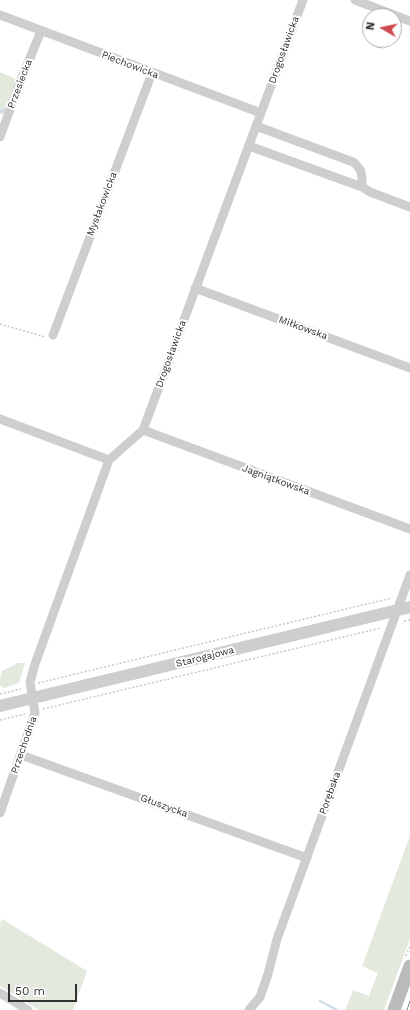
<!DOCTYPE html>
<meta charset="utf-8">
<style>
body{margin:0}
#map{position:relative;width:410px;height:1010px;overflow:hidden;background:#fff;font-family:"Work Sans",sans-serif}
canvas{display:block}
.north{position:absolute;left:362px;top:8px;width:40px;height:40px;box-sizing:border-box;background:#fff;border:1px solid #adadad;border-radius:50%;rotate:279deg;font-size:11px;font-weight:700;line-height:16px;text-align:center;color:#313131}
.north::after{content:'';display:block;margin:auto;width:14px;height:18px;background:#d14952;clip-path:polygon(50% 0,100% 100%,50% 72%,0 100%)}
.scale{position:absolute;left:8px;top:984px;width:69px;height:18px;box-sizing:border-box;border:2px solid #313131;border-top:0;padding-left:5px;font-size:12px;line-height:14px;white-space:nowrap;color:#313131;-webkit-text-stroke:3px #fff;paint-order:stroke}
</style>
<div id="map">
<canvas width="410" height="1010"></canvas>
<div class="north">N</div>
<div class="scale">50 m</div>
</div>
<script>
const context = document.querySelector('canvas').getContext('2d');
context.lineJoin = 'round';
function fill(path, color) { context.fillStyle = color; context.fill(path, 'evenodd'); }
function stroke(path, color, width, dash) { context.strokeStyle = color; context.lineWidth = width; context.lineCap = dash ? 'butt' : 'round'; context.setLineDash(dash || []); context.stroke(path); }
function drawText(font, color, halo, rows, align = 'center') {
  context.font = font + ' "Work Sans",sans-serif'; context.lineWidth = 4; context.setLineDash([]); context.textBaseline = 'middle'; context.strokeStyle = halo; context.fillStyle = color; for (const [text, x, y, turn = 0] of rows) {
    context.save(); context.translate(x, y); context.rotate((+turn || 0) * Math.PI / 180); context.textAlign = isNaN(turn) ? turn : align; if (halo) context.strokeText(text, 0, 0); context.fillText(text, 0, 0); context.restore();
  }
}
fill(new Path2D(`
 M 0,72 L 18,80 L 5,114 L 0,114 Z
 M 18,663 L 25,663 L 19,683 L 4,688 L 0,685 L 0,679 L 2,671 Z
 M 410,836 L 410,939 L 384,1010 L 345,1010 L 353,990 L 369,996 L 378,973 L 362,966 Z
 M 2,919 L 87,971 L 73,1010 L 39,1010 L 0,986 L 0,924 Z`), '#e4e9de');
stroke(new Path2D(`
 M 0,111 L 4,111
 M 320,1001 L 337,1010`), '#cfdfe9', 2.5);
stroke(new Path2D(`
 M 0,324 L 45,337
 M 404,621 L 410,620
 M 38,683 L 392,598
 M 0,694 L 21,689
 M 43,709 L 381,628
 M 0,720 L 25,714
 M 406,956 L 410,946`), '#c8c8c8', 1.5, [2, 2]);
stroke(new Path2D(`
 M 355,0 L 410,21
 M 0,15 L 261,113
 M 0,137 L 19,85 L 41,31
 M 249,146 L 362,187 C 362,175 363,170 353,162 L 256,126
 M 362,187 L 370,192 L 410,207
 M 195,288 L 410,368
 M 53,335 L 152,73
 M 0,419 L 109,460
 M 143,430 L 410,529
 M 21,755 L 307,858
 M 0,813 L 35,713 L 30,682 L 35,664 L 109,460 L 143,430 L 303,0
 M 0,993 L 28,1010
 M 249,1010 L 260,997 L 268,974 L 277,939 L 410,575`), '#cecece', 9);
stroke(new Path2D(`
 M 0,706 L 410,607`), '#cecece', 12);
stroke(new Path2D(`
 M 394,1010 L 410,966`), '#bbb', 13);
stroke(new Path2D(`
 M 407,1010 L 410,1001`), '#868686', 1);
drawText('10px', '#313131', '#fff', [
 ["Drogosławicka",284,50,-70],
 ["Piechowicka",130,65,21],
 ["Przesiecka",20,84,-69],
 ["Mysłakowicka",102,204,-69],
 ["Miłkowska",303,328,20],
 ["Drogosławicka",171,354,-70],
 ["Jagniątkowska",276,480,20],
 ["Starogajowa",205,657,-14],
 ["Przechodnia",24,745,-71],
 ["Porębska",330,793,-70],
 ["Głuszycka",164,806,20]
]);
</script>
